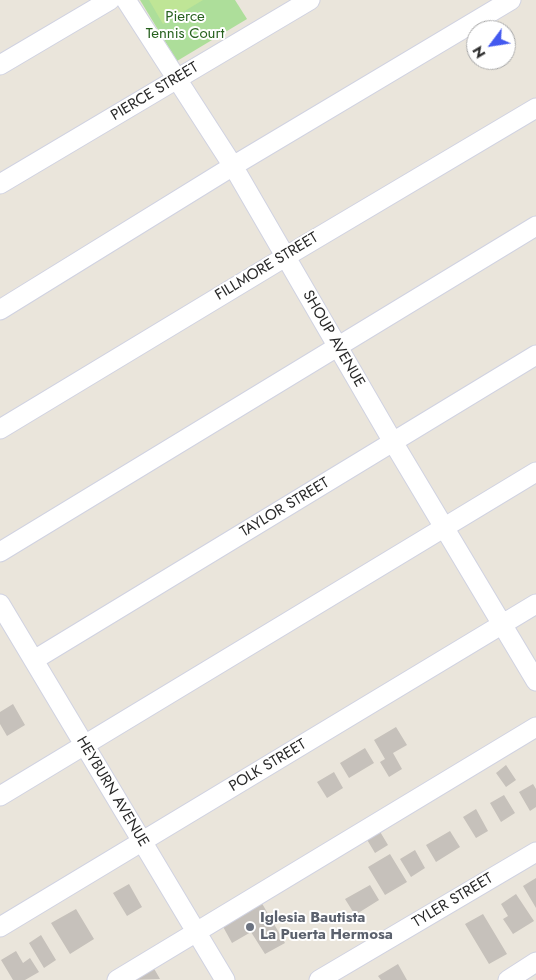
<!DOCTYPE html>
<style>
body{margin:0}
#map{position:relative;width:536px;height:980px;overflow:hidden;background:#eae5db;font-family:Jost,sans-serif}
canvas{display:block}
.north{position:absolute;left:466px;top:20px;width:50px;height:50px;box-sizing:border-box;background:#fff;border:1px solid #a9a9a9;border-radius:50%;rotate:239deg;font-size:14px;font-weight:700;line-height:20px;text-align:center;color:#292929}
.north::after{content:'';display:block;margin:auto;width:18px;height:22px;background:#4359ef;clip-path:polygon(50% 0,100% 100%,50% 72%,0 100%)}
</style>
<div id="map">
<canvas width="536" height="980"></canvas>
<div class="north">N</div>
</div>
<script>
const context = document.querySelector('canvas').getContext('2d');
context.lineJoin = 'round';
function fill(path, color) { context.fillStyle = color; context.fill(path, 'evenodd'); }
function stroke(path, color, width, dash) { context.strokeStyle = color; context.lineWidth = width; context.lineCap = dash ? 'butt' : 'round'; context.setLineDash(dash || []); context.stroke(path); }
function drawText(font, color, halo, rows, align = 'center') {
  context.font = font + ' Jost,sans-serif'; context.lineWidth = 4; context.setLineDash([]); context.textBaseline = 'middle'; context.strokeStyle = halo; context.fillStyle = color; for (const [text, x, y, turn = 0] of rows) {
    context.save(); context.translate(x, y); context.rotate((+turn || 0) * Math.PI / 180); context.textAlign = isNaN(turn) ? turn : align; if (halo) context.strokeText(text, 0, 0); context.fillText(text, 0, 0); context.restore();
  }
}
fill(new Path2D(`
 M 140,0 L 235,0 L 247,19 L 177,61 Z`), '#adde9a');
fill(new Path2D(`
 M 149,0 L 203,0 L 163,24 Z`), '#bfe596');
fill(new Path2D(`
 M 13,704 L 25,725 L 7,736 L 0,724 L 0,712 Z
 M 396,727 L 407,745 L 393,753 L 402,769 L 389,777 L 380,762 L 385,759 L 374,740 Z
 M 365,748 L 374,763 L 349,778 L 340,763 Z
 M 506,765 L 516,780 L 506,787 L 496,773 Z
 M 334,772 L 343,788 L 327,798 L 317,782 Z
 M 533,784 L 536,789 L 536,807 L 530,811 L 519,792 Z
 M 504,795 L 515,813 L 501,822 L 490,803 Z
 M 476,809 L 488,831 L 476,838 L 463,817 Z
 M 379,830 L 388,845 L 375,853 L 366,838 Z
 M 450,831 L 460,847 L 436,862 L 426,845 Z
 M 415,850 L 425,868 L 411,877 L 400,859 Z
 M 390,854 L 407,882 L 385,895 L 368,867 Z
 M 536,878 L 536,908 L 523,886 Z
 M 129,884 L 142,907 L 127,916 L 113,893 Z
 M 370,885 L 379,900 L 355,915 L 345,899 Z
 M 516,894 L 534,921 L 513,934 L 503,919 L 508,916 L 501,904 Z
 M 260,900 L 285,943 L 265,954 L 251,932 L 232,943 L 221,923 Z
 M 76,909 L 94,939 L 70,954 L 51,923 Z
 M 483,914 L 507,954 L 489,964 L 465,924 Z
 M 41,935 L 56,960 L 44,968 L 29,943 Z
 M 16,951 L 23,963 L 30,958 L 39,972 L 25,980 L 13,980 L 1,960 Z
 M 398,964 L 407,980 L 381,980 L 378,976 Z
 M 152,965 L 160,979 L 130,980 Z`), '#c6c1bb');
const minor = new Path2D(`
 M 126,0 L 233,166 L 393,442 L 536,681
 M 0,65 L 110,0
 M 0,184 L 310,0
 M 0,310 L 233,166 L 511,0
 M 0,429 L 285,257 L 536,108
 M 0,552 L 536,226
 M 0,604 L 225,980
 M 34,660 L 536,355
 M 0,796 L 536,472
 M 0,927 L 536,604
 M 117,980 L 536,727
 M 319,980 L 536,852
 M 508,980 L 536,962`);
stroke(minor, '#d0d2e1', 21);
stroke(minor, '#fff', 19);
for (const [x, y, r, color] of [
 [250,927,5,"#6b7280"]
]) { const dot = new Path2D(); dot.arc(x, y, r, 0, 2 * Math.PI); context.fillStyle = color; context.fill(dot); stroke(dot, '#fff', 2); }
drawText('15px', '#27611e', '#fff', [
 ["Pierce",185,17],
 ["Tennis Court",185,34]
]);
drawText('15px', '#292929', '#fff', [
 ["PIERCE STREET",155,92,-31],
 ["FILLMORE STREET",267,267,-31],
 ["SHOUP AVENUE",333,339,60],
 ["TAYLOR STREET",285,508,-31],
 ["POLK STREET",268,766,-31],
 ["HEYBURN AVENUE",112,792,59],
 ["TYLER STREET",453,901,-31]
]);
drawText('bold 15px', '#5b616d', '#fff', [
 ["Iglesia Bautista",260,918],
 ["La Puerta Hermosa",260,935]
], 'left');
</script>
